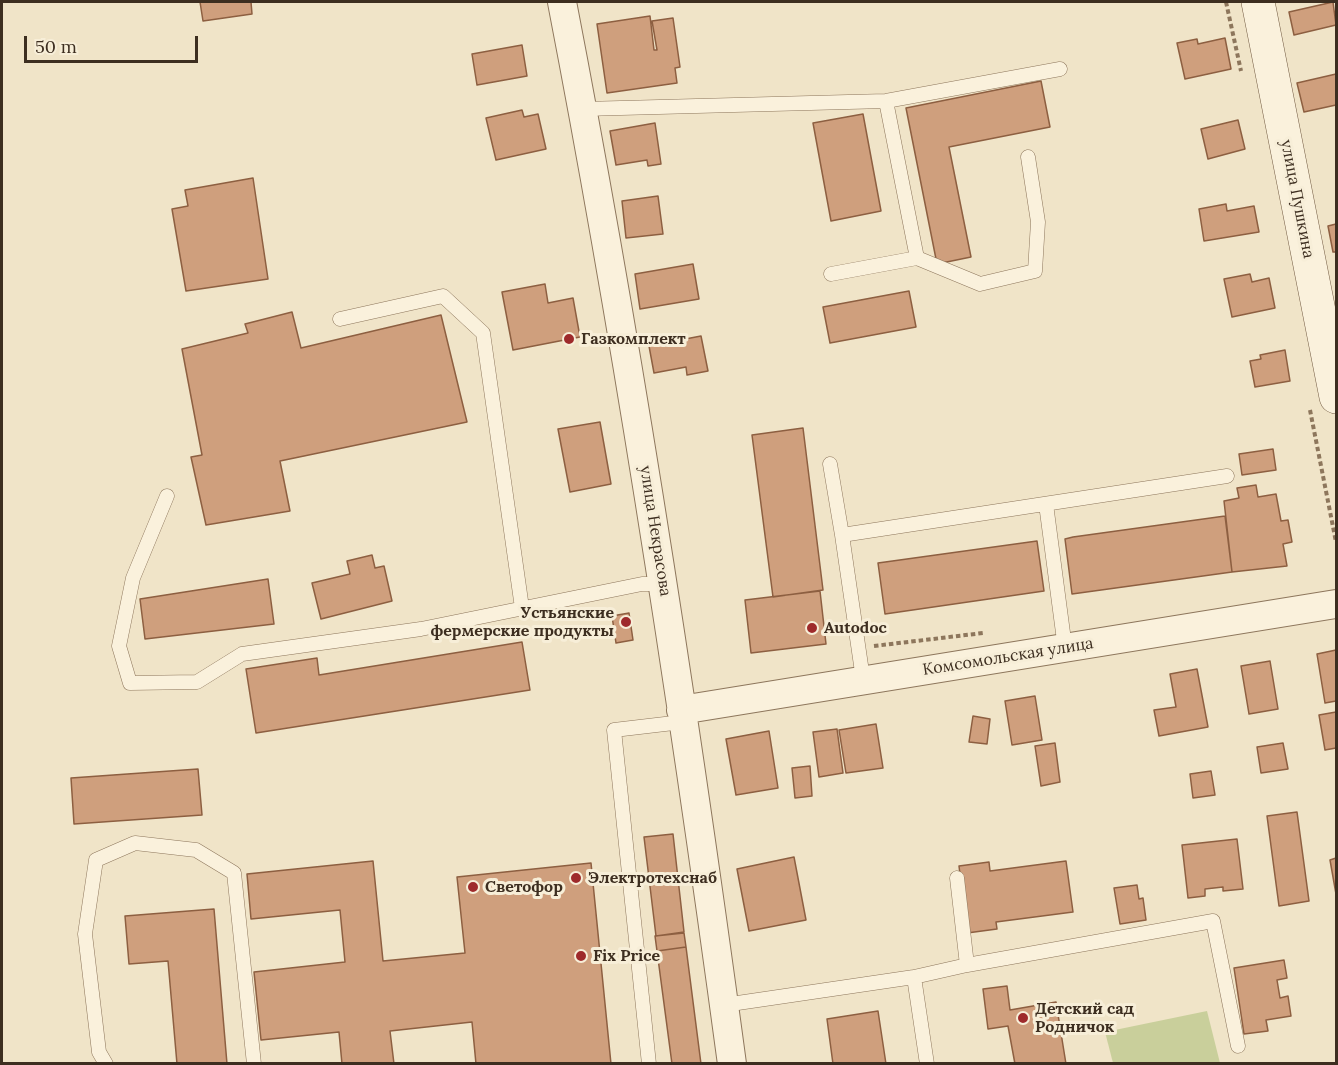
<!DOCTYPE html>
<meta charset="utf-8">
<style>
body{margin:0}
#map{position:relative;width:1338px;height:1065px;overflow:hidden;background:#f0e4c8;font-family:Lora,serif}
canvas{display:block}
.frame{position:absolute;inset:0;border:3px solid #3d2e20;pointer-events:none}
.scale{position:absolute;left:24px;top:36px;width:174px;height:27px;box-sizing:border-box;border:3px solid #3d2e20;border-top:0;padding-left:8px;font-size:18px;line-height:21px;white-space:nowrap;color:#3d2e20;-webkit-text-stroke:4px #f7eed8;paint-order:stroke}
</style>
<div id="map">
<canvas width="1338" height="1065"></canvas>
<div class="frame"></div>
<div class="scale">50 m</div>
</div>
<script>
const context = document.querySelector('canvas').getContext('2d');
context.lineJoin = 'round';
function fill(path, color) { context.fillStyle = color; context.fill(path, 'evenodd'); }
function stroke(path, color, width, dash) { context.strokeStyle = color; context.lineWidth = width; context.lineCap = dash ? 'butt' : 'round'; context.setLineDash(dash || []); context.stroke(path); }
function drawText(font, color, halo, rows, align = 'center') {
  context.font = font + ' Lora,serif'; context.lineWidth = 6; context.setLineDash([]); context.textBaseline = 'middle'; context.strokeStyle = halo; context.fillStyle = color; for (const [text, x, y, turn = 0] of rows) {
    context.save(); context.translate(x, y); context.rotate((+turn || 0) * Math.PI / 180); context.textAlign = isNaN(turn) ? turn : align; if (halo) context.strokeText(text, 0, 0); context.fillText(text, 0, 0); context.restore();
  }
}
fill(new Path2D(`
 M 1207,1011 L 1220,1063 L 1113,1063 L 1105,1032 Z`), '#c9cf9b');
const building = new Path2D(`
 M 200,2 L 251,2 L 252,14 L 203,21 Z
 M 1333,2 L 1336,25 L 1294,35 L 1289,12 Z
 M 650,16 L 654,50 L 657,50 L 652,21 L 673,18 L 680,67 L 675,68 L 677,83 L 607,93 L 597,24 Z
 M 1225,38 L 1231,69 L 1185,79 L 1177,43 L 1197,39 L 1198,44 Z
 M 522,45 L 527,76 L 477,85 L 472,54 Z
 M 1336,74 L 1336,105 L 1304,112 L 1297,83 Z
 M 1041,81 L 1050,127 L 949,147 L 971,257 L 937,264 L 906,108 Z
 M 522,110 L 524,117 L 538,114 L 546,149 L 496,160 L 486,118 Z
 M 863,114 L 881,211 L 831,221 L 813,123 Z
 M 1238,120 L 1245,149 L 1208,159 L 1201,129 Z
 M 655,123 L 661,164 L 648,166 L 647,160 L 616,165 L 610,131 Z
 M 253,178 L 268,279 L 186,291 L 172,209 L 188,206 L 185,190 Z
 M 658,196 L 663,234 L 626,238 L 622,201 Z
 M 1226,204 L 1227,211 L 1254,206 L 1259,232 L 1204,241 L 1199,209 Z
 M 1336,224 L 1336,252 L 1333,252 L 1328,226 Z
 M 693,264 L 699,299 L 640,309 L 635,274 Z
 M 1250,274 L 1252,282 L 1269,278 L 1275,308 L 1232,317 L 1224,279 Z
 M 545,284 L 548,303 L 573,298 L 580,337 L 513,350 L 502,292 Z
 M 909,291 L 916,327 L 830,343 L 823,307 Z
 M 292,312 L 301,348 L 441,315 L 467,422 L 280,461 L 290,511 L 206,525 L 191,457 L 202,455 L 182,349 L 248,333 L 245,324 Z
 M 701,336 L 708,371 L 687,375 L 686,367 L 654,373 L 649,346 Z
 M 1285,350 L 1290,381 L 1255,387 L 1250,361 L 1261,359 L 1260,355 Z
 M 600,422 L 611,484 L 570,492 L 558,429 Z
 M 803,428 L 823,590 L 773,597 L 752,435 Z
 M 1273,449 L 1276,470 L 1242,475 L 1239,454 Z
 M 1256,485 L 1258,497 L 1276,494 L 1281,521 L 1288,520 L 1292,542 L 1283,544 L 1287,566 L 1232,572 L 1224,501 L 1239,498 L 1237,488 Z
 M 1225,516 L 1232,572 L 1072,594 L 1065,539 L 1073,537 Z
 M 1037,541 L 1044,591 L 885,614 L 878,563 Z
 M 372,555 L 375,568 L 384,566 L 392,601 L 321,619 L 312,583 L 350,574 L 347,561 Z
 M 268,579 L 274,624 L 145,639 L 140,599 Z
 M 820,591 L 826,644 L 751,653 L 745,600 Z
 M 629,613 L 633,640 L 616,643 L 612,616 Z
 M 522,642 L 530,690 L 256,733 L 246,669 L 317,658 L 319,675 Z
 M 1336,650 L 1336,701 L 1325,703 L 1317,654 Z
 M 1270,661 L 1278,709 L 1249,714 L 1241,666 Z
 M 1197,669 L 1208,727 L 1159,736 L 1154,710 L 1176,707 L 1170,674 Z
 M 1035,696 L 1042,740 L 1012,745 L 1005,701 Z
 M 1336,712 L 1336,748 L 1325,750 L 1319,715 Z
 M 973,716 L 990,719 L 987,744 L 969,742 Z
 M 876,724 L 883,768 L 846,773 L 839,730 Z
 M 837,729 L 843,773 L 819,777 L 813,732 Z
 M 769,731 L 778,788 L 736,795 L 726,739 Z
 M 1055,743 L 1060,782 L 1041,786 L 1035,746 Z
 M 1283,743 L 1288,769 L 1261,773 L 1257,747 Z
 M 810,766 L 812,796 L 795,798 L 792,768 Z
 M 198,769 L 202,815 L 74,824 L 71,778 Z
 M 1211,771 L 1215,795 L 1193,798 L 1190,774 Z
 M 1297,812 L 1309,901 L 1279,906 L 1267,816 Z
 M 673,834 L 684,932 L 656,936 L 644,837 Z
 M 1237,839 L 1243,889 L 1223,891 L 1223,887 L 1205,889 L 1205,896 L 1188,898 L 1182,845 Z
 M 794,857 L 806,920 L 749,931 L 737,869 Z
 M 1336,858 L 1336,894 L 1330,860 Z
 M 373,861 L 383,961 L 465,953 L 457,877 L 591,863 L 611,1064 L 476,1064 L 472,1022 L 390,1031 L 394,1064 L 342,1064 L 339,1032 L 261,1040 L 254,972 L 345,962 L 340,910 L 251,919 L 247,874 Z
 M 1066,861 L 1073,912 L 996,922 L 997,929 L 967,933 L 959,866 L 989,862 L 990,871 Z
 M 1137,885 L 1139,899 L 1143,898 L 1146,920 L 1120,924 L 1114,888 Z
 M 214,909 L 227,1064 L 177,1064 L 168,961 L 129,964 L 125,916 Z
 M 684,933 L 686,947 L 657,951 L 655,936 Z
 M 686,947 L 701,1064 L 672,1064 L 657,951 Z
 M 1284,960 L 1287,978 L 1277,980 L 1280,998 L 1288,996 L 1291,1016 L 1266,1020 L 1268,1031 L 1244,1034 L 1234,968 Z
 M 1007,986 L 1010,1010 L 1056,1002 L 1066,1064 L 1015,1064 L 1008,1026 L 988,1029 L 983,989 Z
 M 878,1011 L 886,1064 L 833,1064 L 827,1019 Z`);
fill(building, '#cf9f7d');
stroke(building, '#8d5f41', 1.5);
const lane = new Path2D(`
 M 583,109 L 886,101 L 1060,69
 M 917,258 L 980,284 L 1035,271 L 1038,222 L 1028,157
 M 831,274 L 917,258 L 886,101
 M 340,319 L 443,296 L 483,333 L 522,608
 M 830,464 L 842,535
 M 167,496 L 133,578 L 119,646 L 130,683 L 197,682 L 242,654 L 421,629 L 642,584 L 664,584
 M 1046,504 L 1065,648
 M 863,679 L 842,535 L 1227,476
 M 957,878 L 967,965
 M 914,977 L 927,1064
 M 724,1005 L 914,977 L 967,965 L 1213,921 L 1238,1046
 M 106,1064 L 99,1052 L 85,934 L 96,860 L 135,843 L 196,850 L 234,873 L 254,1064
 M 649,1064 L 614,730 L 682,722`);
const street = new Path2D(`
 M 562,2 C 630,354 684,708 732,1064
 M 681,710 L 1336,604`);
const secondary = new Path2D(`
 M 1258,2 L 1336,397`);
stroke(lane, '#8d765c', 15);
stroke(street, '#8d765c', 30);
stroke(secondary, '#6f573f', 34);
stroke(new Path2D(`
 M 1226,2 L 1241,71
 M 1310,410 L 1336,542
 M 874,646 L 983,633`), '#8d765c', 4, [4.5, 3]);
stroke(lane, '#faf1dc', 14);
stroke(street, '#faf1dc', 28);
stroke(secondary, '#faf1dc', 33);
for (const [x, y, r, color] of [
 [569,339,6,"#9e2a2b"],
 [626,622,6,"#9e2a2b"],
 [812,628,6,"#9e2a2b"],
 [576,878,6,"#9e2a2b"],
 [473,887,6,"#9e2a2b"],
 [581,956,6,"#9e2a2b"],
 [1023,1018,6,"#9e2a2b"]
]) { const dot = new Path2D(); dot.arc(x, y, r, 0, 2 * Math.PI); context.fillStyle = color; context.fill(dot); stroke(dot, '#f7eed8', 2); }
drawText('16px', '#3d2e20', '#f7eed8', [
 ["улица Пушкина",1297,199,79],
 ["улица Некрасова",655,531,81],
 ["Комсомольская улица",1008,657,-9]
]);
drawText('bold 16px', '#3d2e20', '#f7eed8', [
 ["Газкомплект",581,339],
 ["Устьянские",614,613,"right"],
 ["фермерские продукты",614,631,"right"],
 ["Autodoc",824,628],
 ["Электротехснаб",588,878],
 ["Светофор",485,887],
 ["Fix Price",593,956],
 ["Детский сад",1035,1009],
 ["Родничок",1035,1027]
], 'left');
</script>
